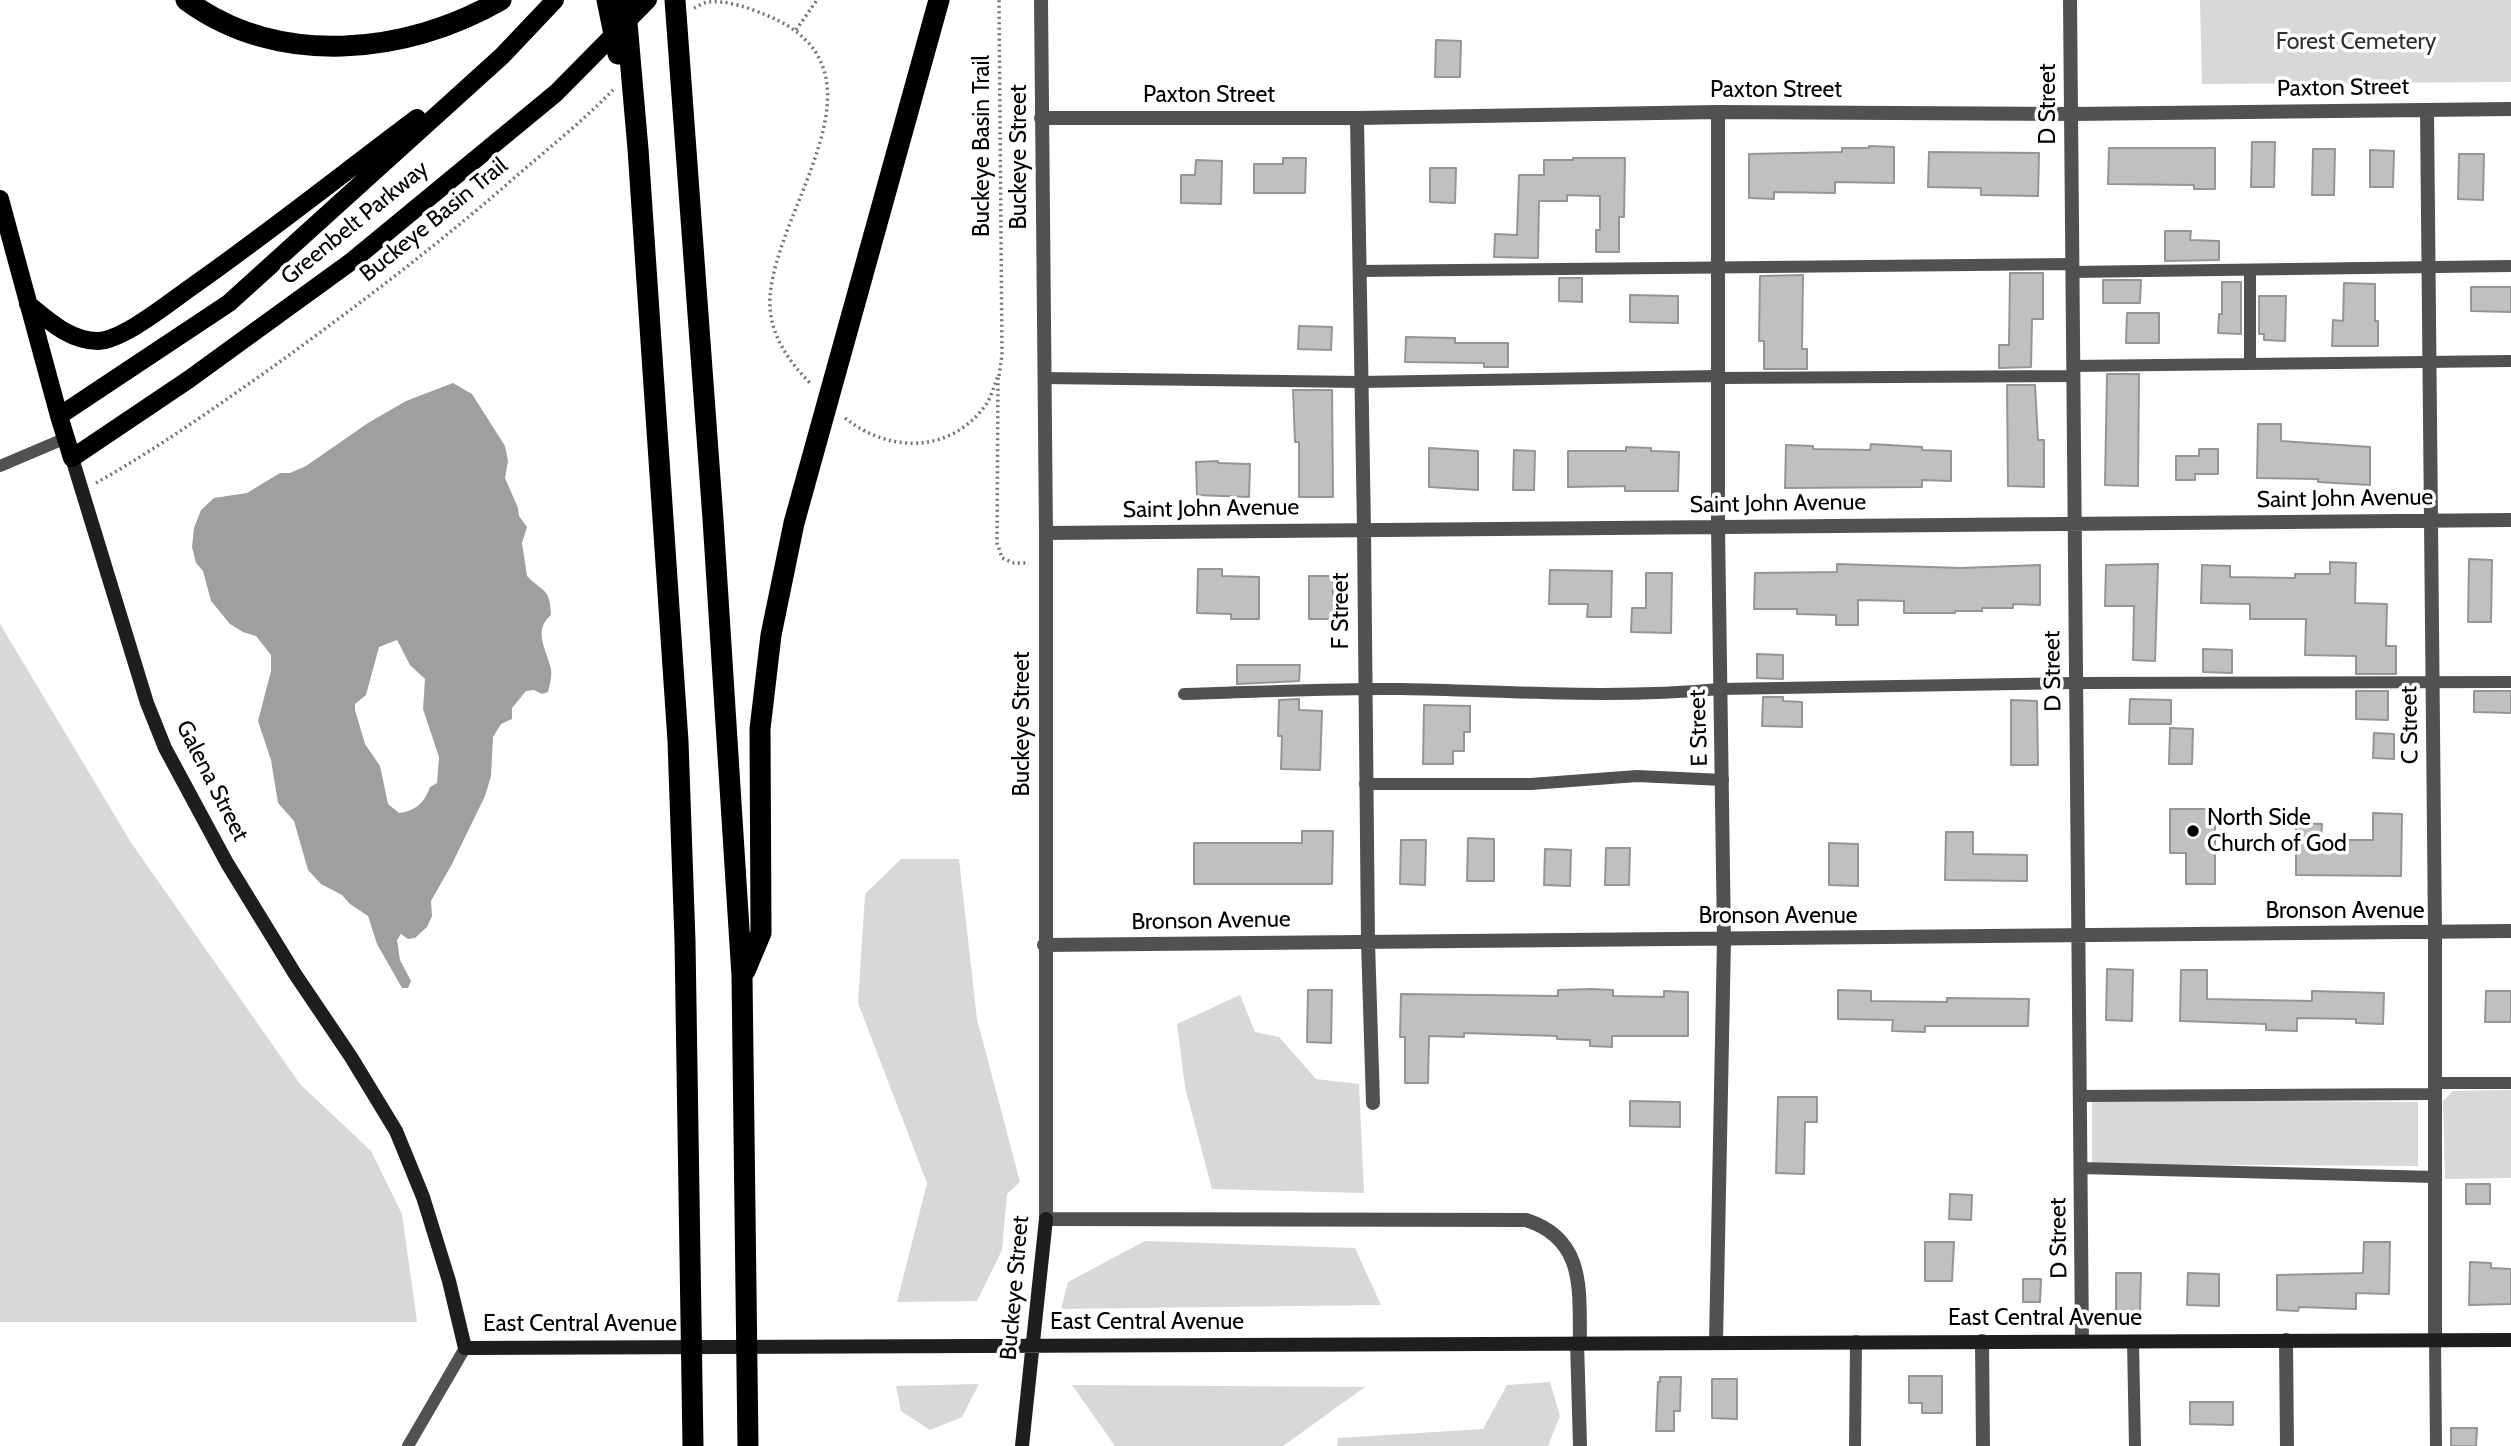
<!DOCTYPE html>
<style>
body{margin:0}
canvas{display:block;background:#fff}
</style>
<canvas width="2511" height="1446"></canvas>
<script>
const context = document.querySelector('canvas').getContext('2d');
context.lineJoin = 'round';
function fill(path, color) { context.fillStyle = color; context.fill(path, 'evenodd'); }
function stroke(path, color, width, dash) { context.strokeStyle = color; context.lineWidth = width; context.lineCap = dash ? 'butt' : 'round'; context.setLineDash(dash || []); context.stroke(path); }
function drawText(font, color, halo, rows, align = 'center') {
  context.font = font + ' Cabin,sans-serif'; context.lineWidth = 7; context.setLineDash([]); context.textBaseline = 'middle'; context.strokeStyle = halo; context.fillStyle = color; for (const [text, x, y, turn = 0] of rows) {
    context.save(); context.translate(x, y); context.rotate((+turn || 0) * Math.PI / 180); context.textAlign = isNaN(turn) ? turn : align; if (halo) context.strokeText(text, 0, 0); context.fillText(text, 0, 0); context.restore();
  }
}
fill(new Path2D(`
 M 2200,0 L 2511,0 L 2511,82 L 2202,84 Z
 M 0,624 L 130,841 L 300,1084 L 371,1151 L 402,1214 L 417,1322 L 0,1322 Z
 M 901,859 L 959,859 L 977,1019 L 1020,1182 L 1007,1194 L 1002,1250 L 977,1301 L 897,1302 L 927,1183 L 858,1003 L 865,894 Z
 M 1240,995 L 1255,1032 L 1279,1037 L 1316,1079 L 1359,1084 L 1364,1193 L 1212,1189 L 1185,1087 L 1177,1024 Z
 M 2511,1090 L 2511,1178 L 2445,1179 L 2443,1101 L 2453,1091 Z
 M 2092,1100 L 2418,1102 L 2418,1166 L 2092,1164 Z
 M 1145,1241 L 1355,1248 L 1381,1305 L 1061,1309 L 1068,1282 Z
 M 1550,1382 L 1560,1416 L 1548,1446 L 1337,1446 L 1338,1438 L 1483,1429 L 1507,1385 Z
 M 979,1384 L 962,1417 L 930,1430 L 901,1411 L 896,1386 Z
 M 1072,1385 L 1365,1387 L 1283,1446 L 1115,1446 Z`), '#d8d8d8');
fill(new Path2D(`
 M 453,383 L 472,394 L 505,446 L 508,461 L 505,478 L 518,508 L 519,516 L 527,527 L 522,543 L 527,576 C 544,593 550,588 551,615 C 532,631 547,650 551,669 C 552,676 550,684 548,692 L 542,694 L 534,690 L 526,691 L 512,708 L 512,719 L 501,724 L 493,737 L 491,776 L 485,796 L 452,864 L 431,901 L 432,916 L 427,927 L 415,938 L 408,939 L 401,934 L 397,940 L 400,960 L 411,981 L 408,988 L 402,988 L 377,944 L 368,916 L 350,904 L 342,895 L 321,884 L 308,870 L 294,821 L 278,803 L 271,760 L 258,721 L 271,671 L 271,655 L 256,636 L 243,632 L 230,624 L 211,601 L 203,571 L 196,563 L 192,547 L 194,528 L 201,510 L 214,498 L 247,493 L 280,473 L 290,473 L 306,466 L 368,423 L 406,401 ZM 397,640 L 410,665 L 425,679 L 423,709 L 439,757 L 437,783 L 430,787 C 425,802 416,811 399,813 L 388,804 L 380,766 L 365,744 L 355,710 L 355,704 L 366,695 L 379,647 Z`), '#9f9f9f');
const building = new Path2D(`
 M 1436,40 L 1461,41 L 1460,77 L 1435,77 Z
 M 2252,142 L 2275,142 L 2274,187 L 2251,187 Z
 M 1869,146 L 1894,147 L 1894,183 L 1835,182 L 1835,193 L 1774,192 L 1774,199 L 1749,198 L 1749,154 L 1842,152 L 1842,148 L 1869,148 Z
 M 2109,148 L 2215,148 L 2215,189 L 2194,189 L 2194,185 L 2108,184 Z
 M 2313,149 L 2335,149 L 2334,195 L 2312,195 Z
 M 2370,150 L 2394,151 L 2393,187 L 2370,187 Z
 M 1929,152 L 2039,153 L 2038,196 L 1981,195 L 1981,188 L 1928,187 Z
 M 2459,154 L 2484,154 L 2483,200 L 2458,199 Z
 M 1283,158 L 1306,158 L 1305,193 L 1254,193 L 1254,164 L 1283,164 Z
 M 1573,158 L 1625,158 L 1624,217 L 1619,217 L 1619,252 L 1596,252 L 1596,230 L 1600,230 L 1600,196 L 1567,195 L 1567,201 L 1539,201 L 1538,258 L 1494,257 L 1495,234 L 1517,235 L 1519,175 L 1544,175 L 1544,160 L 1573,160 Z
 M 1196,160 L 1222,161 L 1221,204 L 1181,203 L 1181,175 L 1195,175 Z
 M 1430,168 L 1456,168 L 1455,203 L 1430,202 Z
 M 2165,231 L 2191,231 L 2190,240 L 2219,241 L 2219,260 L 2165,261 Z
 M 2010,273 L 2043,273 L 2043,319 L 2032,319 L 2031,367 L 1999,368 L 1999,345 L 2009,345 Z
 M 1803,275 L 1802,349 L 1807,349 L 1807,369 L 1764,369 L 1764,341 L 1759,341 L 1760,276 Z
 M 1559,278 L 1582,278 L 1582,302 L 1559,301 Z
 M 2103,280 L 2141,280 L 2140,303 L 2103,303 Z
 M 2222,282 L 2241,282 L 2241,334 L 2218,333 L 2219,314 L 2222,314 Z
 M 2344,283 L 2375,284 L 2375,321 L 2378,321 L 2378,346 L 2332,346 L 2333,320 L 2343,321 Z
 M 2471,287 L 2511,287 L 2511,312 L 2471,311 Z
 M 1630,295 L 1678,296 L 1678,323 L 1630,322 Z
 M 2259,296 L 2286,296 L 2285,341 L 2264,340 L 2264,334 L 2259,334 Z
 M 2127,313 L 2159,313 L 2159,343 L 2126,343 Z
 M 1299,326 L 1332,327 L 1331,350 L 1298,349 Z
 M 1406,337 L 1455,338 L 1455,343 L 1508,343 L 1508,367 L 1484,367 L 1484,363 L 1405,362 Z
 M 2107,374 L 2139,374 L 2138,486 L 2105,485 Z
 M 2007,385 L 2035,385 L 2038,440 L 2044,440 L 2044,487 L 2008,486 Z
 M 1293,390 L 1332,390 L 1333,497 L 1299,497 L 1299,442 L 1295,442 Z
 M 2258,424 L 2281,424 L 2281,441 L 2370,447 L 2370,485 L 2318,482 L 2318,479 L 2257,478 Z
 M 1871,444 L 1922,447 L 1922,450 L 1951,451 L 1951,481 L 1922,480 L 1922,487 L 1785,488 L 1786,445 L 1813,446 L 1813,449 L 1870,450 Z
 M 1626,447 L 1651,448 L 1651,451 L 1679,452 L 1678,491 L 1625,491 L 1625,486 L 1568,487 L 1568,451 L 1626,451 Z
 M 1429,448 L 1478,451 L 1478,490 L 1429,487 Z
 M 2199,449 L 2218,449 L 2218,474 L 2195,474 L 2195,480 L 2176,480 L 2176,456 L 2199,456 Z
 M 1514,450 L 1535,451 L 1534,490 L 1513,490 Z
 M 1218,461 L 1218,463 L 1250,464 L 1249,497 L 1197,495 L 1196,462 Z
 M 2469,559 L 2492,560 L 2491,622 L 2468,622 Z
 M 2330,562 L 2356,563 L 2355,603 L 2387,604 L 2386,646 L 2396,646 L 2396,674 L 2356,674 L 2356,656 L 2305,655 L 2306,619 L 2250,619 L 2250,604 L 2201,603 L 2202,565 L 2230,566 L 2230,577 L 2295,578 L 2295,574 L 2330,574 Z
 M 1837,564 L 1961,568 L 2040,565 L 2040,605 L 2013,604 L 2013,608 L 1982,608 L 1982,611 L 1955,611 L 1955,613 L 1904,613 L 1904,601 L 1858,600 L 1858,625 L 1836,625 L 1836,615 L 1797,614 L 1797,609 L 1754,609 L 1755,573 L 1837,572 Z
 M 2158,564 L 2155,661 L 2133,660 L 2134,606 L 2105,606 L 2106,565 Z
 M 1198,569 L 1222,569 L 1222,576 L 1259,577 L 1259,619 L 1231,619 L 1231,614 L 1197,613 Z
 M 1550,570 L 1612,571 L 1611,617 L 1587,617 L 1588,604 L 1549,604 Z
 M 1646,573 L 1672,573 L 1671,633 L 1631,632 L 1632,608 L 1646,608 Z
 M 1309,576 L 1333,576 L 1333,619 L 1309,619 Z
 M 2203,649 L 2232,650 L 2232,673 L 2203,672 Z
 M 1757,654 L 1783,655 L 1783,679 L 1757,678 Z
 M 1237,665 L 1300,665 L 1299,681 L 1237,684 Z
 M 2356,691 L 2388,691 L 2388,720 L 2356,719 Z
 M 2474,691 L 2511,691 L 2511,713 L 2474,712 Z
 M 1763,697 L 1783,697 L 1783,701 L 1802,702 L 1802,727 L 1762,726 Z
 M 1299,699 L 1299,710 L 1322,711 L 1320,770 L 1281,769 L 1282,736 L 1278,736 L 1279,700 Z
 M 2130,699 L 2171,700 L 2171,724 L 2129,724 Z
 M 2011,700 L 2037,701 L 2038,765 L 2011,765 Z
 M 1424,705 L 1470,706 L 1470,732 L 1464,732 L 1464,751 L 1453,751 L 1453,764 L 1423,764 Z
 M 2170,728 L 2193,729 L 2192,764 L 2169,764 Z
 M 2374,733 L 2394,734 L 2394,759 L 2373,758 Z
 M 2170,809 L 2215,809 L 2215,884 L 2186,884 L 2186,853 L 2170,853 Z
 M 2373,813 L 2402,814 L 2401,876 L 2296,875 L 2296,823 L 2322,824 L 2321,840 L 2373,840 Z
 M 1302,831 L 1333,831 L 1332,884 L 1194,884 L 1194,843 L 1302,843 Z
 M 1946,832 L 1973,832 L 1973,854 L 2027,855 L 2027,881 L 1945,880 Z
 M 1468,838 L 1494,839 L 1494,881 L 1467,881 Z
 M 1401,840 L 1426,840 L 1425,885 L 1400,884 Z
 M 1829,843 L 1858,844 L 1858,886 L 1829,885 Z
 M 1606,848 L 1630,848 L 1629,885 L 1605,885 Z
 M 1545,849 L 1571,850 L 1570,886 L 1544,885 Z
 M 2107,969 L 2133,970 L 2132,1021 L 2106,1020 Z
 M 2181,970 L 2207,970 L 2207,999 L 2312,1001 L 2312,991 L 2384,993 L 2383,1024 L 2356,1023 L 2356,1019 L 2297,1018 L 2297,1031 L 2266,1030 L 2266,1024 L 2180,1021 Z
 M 1591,989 L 1613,990 L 1613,996 L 1664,997 L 1664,991 L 1688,992 L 1688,1036 L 1612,1036 L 1612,1047 L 1590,1046 L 1590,1040 L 1557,1039 L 1557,1036 L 1464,1033 L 1464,1037 L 1429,1036 L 1428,1083 L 1405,1083 L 1405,1037 L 1400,1037 L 1401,994 L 1558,996 L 1558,990 Z
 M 1308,990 L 1332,990 L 1331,1043 L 1307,1042 Z
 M 1838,990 L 1871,991 L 1871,1001 L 1947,1002 L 1947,998 L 2029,999 L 2028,1026 L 1925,1026 L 1925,1032 L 1892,1031 L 1893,1020 L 1838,1019 Z
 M 2486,991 L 2511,991 L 2511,1022 L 2485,1022 Z
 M 1778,1097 L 1817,1097 L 1817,1122 L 1805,1122 L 1804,1174 L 1776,1173 Z
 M 1630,1101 L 1680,1102 L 1680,1127 L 1630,1126 Z
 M 2466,1184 L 2490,1184 L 2490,1204 L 2466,1204 Z
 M 1950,1194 L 1972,1195 L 1971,1220 L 1949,1219 Z
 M 1925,1242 L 1954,1242 L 1952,1281 L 1925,1281 Z
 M 2364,1242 L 2390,1242 L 2389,1294 L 2356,1293 L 2356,1309 L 2299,1307 L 2298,1311 L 2277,1310 L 2277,1275 L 2363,1273 Z
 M 2470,1262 L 2491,1263 L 2491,1268 L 2511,1269 L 2511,1304 L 2469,1305 Z
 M 2116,1273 L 2141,1273 L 2140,1311 L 2116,1310 Z
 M 2188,1273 L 2219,1274 L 2219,1306 L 2187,1305 Z
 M 2023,1279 L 2041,1279 L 2040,1302 L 2023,1302 Z
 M 1909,1376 L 1942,1376 L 1942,1413 L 1922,1413 L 1922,1403 L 1909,1403 Z
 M 1660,1377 L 1681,1377 L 1680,1411 L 1674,1411 L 1674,1431 L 1656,1431 L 1658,1382 L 1660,1382 Z
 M 1712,1379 L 1737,1379 L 1737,1419 L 1712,1418 Z
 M 2190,1402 L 2233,1402 L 2233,1425 L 2190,1424 Z
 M 2451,1428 L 2477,1428 L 2476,1446 L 2451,1446 Z`);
fill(building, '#c0c0c0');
stroke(building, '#959595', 2);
stroke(new Path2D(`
 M 694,8 C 699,6 704,2 709,2 C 726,0 750,8 766,15 C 899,69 776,205 770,297 C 768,333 788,361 812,385
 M 796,30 L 817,0
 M 999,376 L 1002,355 L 999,0
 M 845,418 C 889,453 949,454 985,406 C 991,398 994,386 998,376 L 997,543 L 1002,558 L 1014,563 L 1029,563
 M 96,483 C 158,448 216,407 274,366 C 353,309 431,250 505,186 C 541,154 579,125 613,90`), '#737373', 3.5, [2, 3.5]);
stroke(new Path2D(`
 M 1359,271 L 2072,264
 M 2072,272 L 2511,266
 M 2250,363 L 2250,270
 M 2073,366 L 2511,361
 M 1044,378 L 1361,382 L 1718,376
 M 1718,378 L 2073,376
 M 0,466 L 66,438
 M 1184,694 C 1256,692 1329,688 1402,689 C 1508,691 1614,699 1720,689 L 2076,683 L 2511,682
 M 1365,784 L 1531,784 L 1637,776 L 1723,780
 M 2435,1083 L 2511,1083
 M 2080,1096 L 2435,1094
 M 2081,1168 L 2435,1177
 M 2435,1340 L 2436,1446
 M 2133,1341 L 2135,1446
 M 408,1446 L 465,1348
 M 1855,1446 L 1856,1341`), '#515151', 12);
stroke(new Path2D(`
 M 1041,0 L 1046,533 L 1046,1219 L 1526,1220 C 1586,1239 1579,1291 1580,1342
 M 2070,0 L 2082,1341
 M 2427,110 L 2435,934 L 2435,1340
 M 1041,118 L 1357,118 L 1718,112 L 2071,114 L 2511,109
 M 1357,118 L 1364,530 L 1368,942 L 1373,1103
 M 1046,533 L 2511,520
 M 1044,945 L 2511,931
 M 2286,1340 L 2287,1446
 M 1982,1341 L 1983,1446
 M 1577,1342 L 1580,1446
 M 1716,1342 L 1724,939 L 1718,527 L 1718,112`), '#515151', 14);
stroke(new Path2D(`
 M 72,458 L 147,703 L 165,748 L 227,863 L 295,974 L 351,1057 L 396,1131 L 423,1197 L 449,1281 L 465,1348 L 2511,1340
 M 1022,1446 L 1046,1219`), '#1e1e1e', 14);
stroke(new Path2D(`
 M 0,199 L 59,416 L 72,458 L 188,380 L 352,261 L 556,93 L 648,0
 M 28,304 C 49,321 70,341 98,341 C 123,340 169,303 190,288 C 267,234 341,175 417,118
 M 59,416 L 229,303 L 502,56 L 555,0`), '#000', 18);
stroke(new Path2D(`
 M 186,0 C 278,68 406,55 501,0
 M 607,0 L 618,54
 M 625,0 L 638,149 L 678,741 L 685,941 L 693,1446
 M 675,0 L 713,519 L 742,976 L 748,1446
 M 745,971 L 761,933 L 760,729 L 771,635 L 794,523 L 939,0`), '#000', 21);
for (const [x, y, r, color] of [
 [2193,831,7,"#000"]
]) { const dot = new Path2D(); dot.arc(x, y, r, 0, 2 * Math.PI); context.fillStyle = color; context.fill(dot); stroke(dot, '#fff', 2.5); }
drawText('23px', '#2f2f2f', '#fff', [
 ["Forest Cemetery",2356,42]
]);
drawText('23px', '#000', '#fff', [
 ["Paxton Street",2343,88,-1],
 ["Paxton Street",1776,90],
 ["Paxton Street",1209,95],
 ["D Street",2048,104,-90],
 ["Buckeye Basin Trail",982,146,-90],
 ["Buckeye Street",1019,157,-90],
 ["Buckeye Basin Trail",434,220,-39],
 ["Greenbelt Parkway",355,223,-39],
 ["Saint John Avenue",2345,499,-1],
 ["Saint John Avenue",1778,504,-1],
 ["Saint John Avenue",1211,509,-1],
 ["F Street",1341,611,-90],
 ["D Street",2053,671,-91],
 ["Buckeye Street",1022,724,-90],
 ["C Street",2410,725,-91],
 ["E Street",1699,728,-92],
 ["Galena Street",212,781,63],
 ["Bronson Avenue",2345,911],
 ["Bronson Avenue",1778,916],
 ["Bronson Avenue",1211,921,-1],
 ["D Street",2059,1238,-91],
 ["Buckeye Street",1015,1288,-85],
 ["East Central Avenue",2045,1318],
 ["East Central Avenue",1147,1322],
 ["East Central Avenue",580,1324]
]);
drawText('23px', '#000', '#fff', [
 ["North Side",2207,818],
 ["Church of God",2207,844]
], 'left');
</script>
